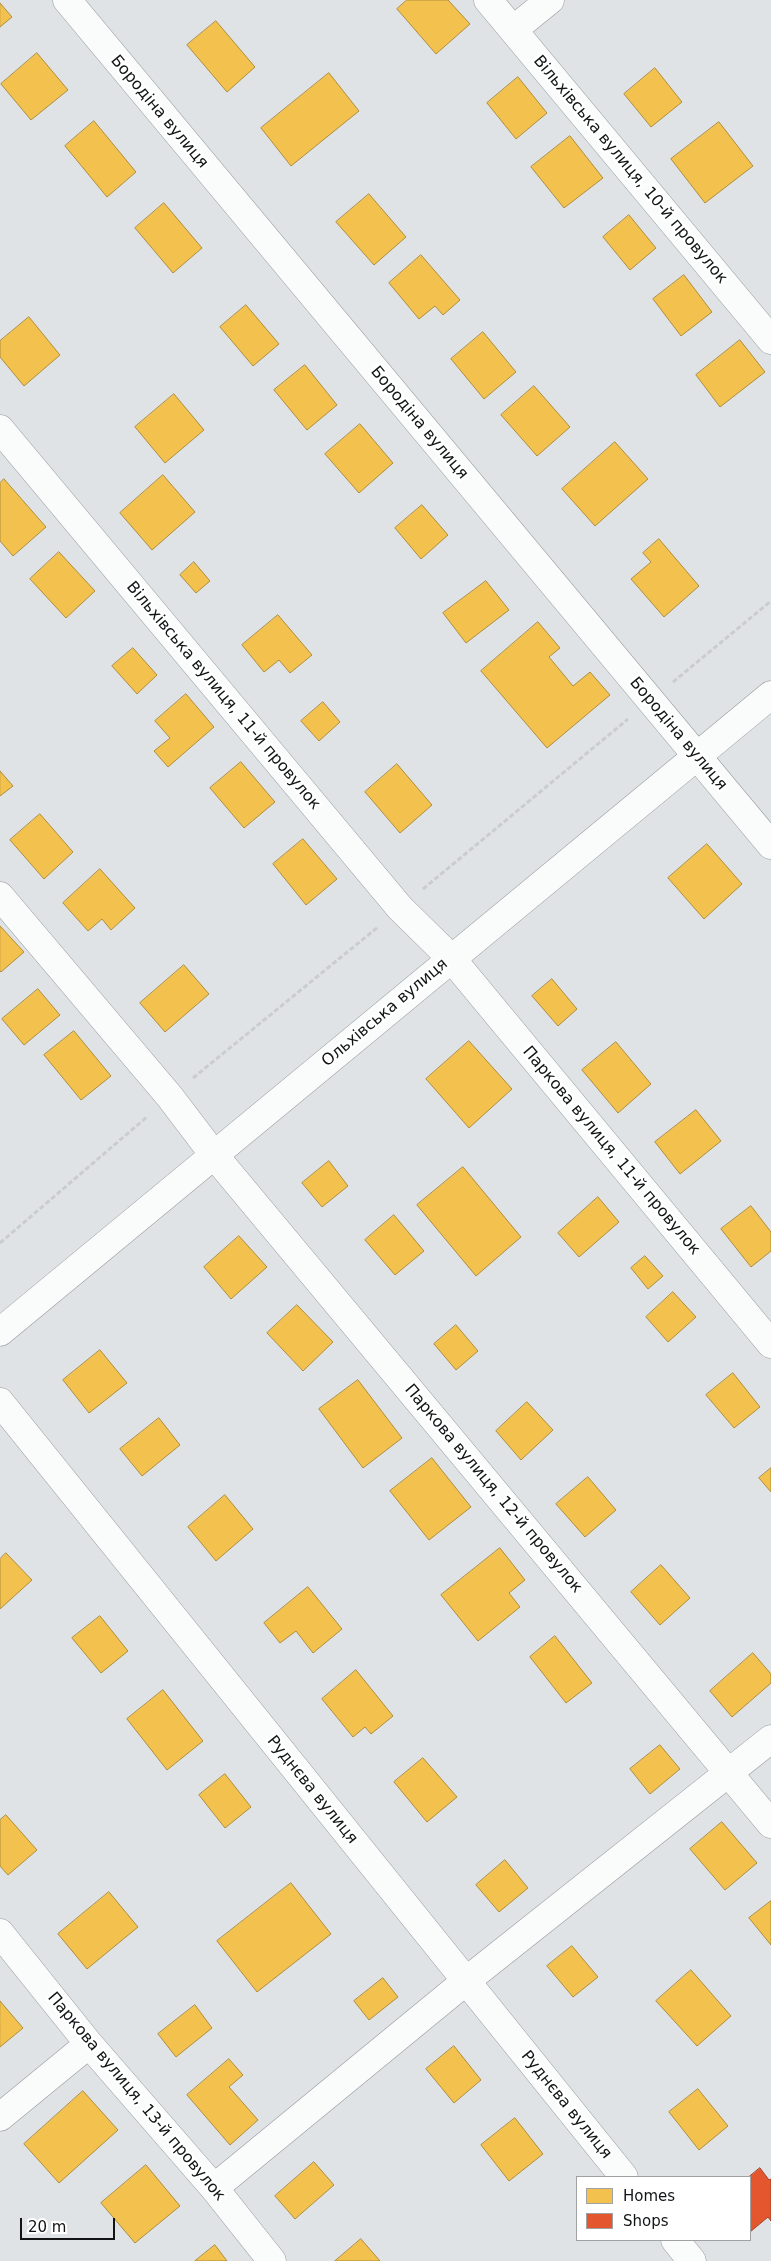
<!DOCTYPE html>
<meta charset="utf-8">
<style>
body{margin:0}
#map{position:relative;width:771px;height:2261px;overflow:hidden;background:#dfe3e6;font-family:"DejaVu Sans",sans-serif}
canvas{display:block}
.legend{position:absolute;left:576px;top:2176px;width:175px;height:65px;box-sizing:border-box;background:#fff;border:1px solid #a0a1a1;margin:0;padding:6px 9px;list-style:none;font-size:15px;color:#111315}
.legend li{display:flex;align-items:center;gap:10px;height:25px}
.legend b{width:25px;border:1px solid #a0a1a1}
.scale{position:absolute;left:20px;top:2218px;width:95px;height:22px;box-sizing:border-box;border:2px solid #111315;border-top:0;padding-left:6px;font-size:15px;line-height:18px;white-space:nowrap;color:#111315;-webkit-text-stroke:4px #fff;paint-order:stroke}
</style>
<div id="map">
<canvas width="771" height="2261"></canvas>
<ul class="legend">
<li><b style="height:14px;background:#f2c14e"></b>Homes</li>
<li><b style="height:14px;background:#e4572e"></b>Shops</li>
</ul>
<div class="scale">20 m</div>
</div>
<script>
const context = document.querySelector('canvas').getContext('2d');
context.lineJoin = 'round';
function fill(path, color) { context.fillStyle = color; context.fill(path, 'evenodd'); }
function stroke(path, color, width, dash) { context.strokeStyle = color; context.lineWidth = width; context.lineCap = dash ? 'butt' : 'round'; context.setLineDash(dash || []); context.stroke(path); }
function drawText(font, color, halo, rows, align = 'center') {
  context.font = font + ' "DejaVu Sans",sans-serif'; context.lineWidth = 5; context.setLineDash([]); context.textBaseline = 'middle'; context.strokeStyle = halo; context.fillStyle = color; for (const [text, x, y, turn = 0] of rows) {
    context.save(); context.translate(x, y); context.rotate((+turn || 0) * Math.PI / 180); context.textAlign = isNaN(turn) ? turn : align; if (halo) context.strokeText(text, 0, 0); context.fillText(text, 0, 0); context.restore();
  }
}
const homes = new Path2D(`
 M 407,0 L 448,0 L 470,24 L 436,54 L 397,9 Z
 M 0,3 L 12,17 L 0,27 Z
 M 216,21 L 255,67 L 227,92 L 187,45 Z
 M 37,53 L 68,90 L 31,120 L 1,84 Z
 M 655,68 L 682,102 L 651,127 L 624,94 Z
 M 329,73 L 359,111 L 291,166 L 261,128 Z
 M 518,77 L 547,113 L 516,139 L 487,103 Z
 M 94,121 L 136,172 L 107,197 L 65,146 Z
 M 719,122 L 753,166 L 705,203 L 671,159 Z
 M 570,136 L 603,178 L 564,208 L 531,167 Z
 M 369,194 L 406,237 L 374,265 L 336,222 Z
 M 164,203 L 202,248 L 173,273 L 135,228 Z
 M 629,215 L 656,248 L 630,270 L 603,237 Z
 M 421,255 L 460,300 L 443,315 L 435,306 L 419,319 L 389,283 Z
 M 684,275 L 712,312 L 681,336 L 653,299 Z
 M 246,305 L 279,344 L 253,366 L 220,327 Z
 M 29,317 L 60,355 L 24,386 L 0,357 L 0,341 Z
 M 483,332 L 516,372 L 484,399 L 451,359 Z
 M 740,340 L 765,372 L 720,407 L 696,375 Z
 M 305,365 L 337,405 L 307,430 L 274,390 Z
 M 534,386 L 570,427 L 537,456 L 501,415 Z
 M 174,394 L 204,430 L 165,463 L 135,427 Z
 M 360,424 L 393,463 L 359,493 L 325,454 Z
 M 615,442 L 648,479 L 595,526 L 562,489 Z
 M 163,475 L 195,512 L 152,550 L 120,513 Z
 M 4,479 L 46,527 L 13,556 L 0,541 L 0,483 Z
 M 422,505 L 448,535 L 421,559 L 395,528 Z
 M 659,539 L 699,586 L 664,617 L 631,579 L 651,562 L 643,553 Z
 M 59,552 L 95,591 L 66,618 L 30,579 Z
 M 194,562 L 210,581 L 196,593 L 180,575 Z
 M 486,581 L 509,610 L 466,643 L 443,613 Z
 M 278,615 L 312,655 L 290,673 L 279,660 L 264,672 L 242,645 Z
 M 538,622 L 560,648 L 549,657 L 573,686 L 590,672 L 610,695 L 547,748 L 481,671 Z
 M 133,648 L 157,675 L 137,694 L 112,666 Z
 M 186,694 L 214,727 L 168,767 L 154,751 L 170,738 L 155,721 Z
 M 323,702 L 340,722 L 319,741 L 301,721 Z
 M 241,762 L 275,802 L 244,828 L 210,788 Z
 M 397,764 L 432,805 L 400,833 L 365,792 Z
 M 0,771 L 13,786 L 0,796 Z
 M 40,814 L 73,852 L 44,879 L 10,840 Z
 M 303,839 L 337,879 L 306,905 L 273,864 Z
 M 707,844 L 742,884 L 704,919 L 668,878 Z
 M 100,869 L 135,908 L 111,930 L 102,919 L 88,931 L 63,903 Z
 M 0,926 L 24,952 L 1,972 L 0,971 Z
 M 184,965 L 209,994 L 165,1032 L 140,1003 Z
 M 552,979 L 577,1009 L 558,1026 L 532,996 Z
 M 38,989 L 60,1015 L 24,1045 L 2,1019 Z
 M 74,1031 L 111,1076 L 81,1100 L 44,1055 Z
 M 469,1041 L 512,1089 L 469,1128 L 426,1079 Z
 M 616,1042 L 651,1084 L 618,1113 L 582,1070 Z
 M 696,1110 L 721,1141 L 680,1174 L 655,1142 Z
 M 329,1161 L 348,1186 L 322,1207 L 302,1183 Z
 M 463,1167 L 521,1237 L 476,1276 L 417,1205 Z
 M 598,1197 L 619,1222 L 579,1257 L 558,1233 Z
 M 751,1206 L 771,1232 L 771,1251 L 751,1267 L 721,1229 Z
 M 394,1215 L 424,1251 L 395,1275 L 365,1240 Z
 M 239,1236 L 267,1267 L 231,1299 L 204,1267 Z
 M 645,1256 L 663,1276 L 648,1289 L 631,1268 Z
 M 673,1292 L 696,1317 L 668,1342 L 646,1317 Z
 M 297,1305 L 333,1342 L 303,1371 L 267,1333 Z
 M 456,1325 L 478,1351 L 456,1370 L 434,1344 Z
 M 100,1350 L 127,1383 L 89,1413 L 63,1380 Z
 M 733,1373 L 760,1407 L 734,1428 L 706,1395 Z
 M 358,1380 L 402,1438 L 363,1468 L 319,1409 Z
 M 527,1402 L 553,1430 L 521,1460 L 496,1431 Z
 M 159,1418 L 180,1445 L 142,1476 L 120,1449 Z
 M 432,1458 L 471,1507 L 429,1540 L 390,1491 Z
 M 771,1468 L 771,1492 L 759,1478 Z
 M 588,1477 L 616,1510 L 585,1537 L 556,1504 Z
 M 225,1495 L 253,1529 L 216,1561 L 188,1527 Z
 M 500,1548 L 525,1580 L 509,1593 L 520,1607 L 478,1641 L 441,1595 Z
 M 6,1553 L 32,1580 L 0,1609 L 0,1559 Z
 M 661,1565 L 690,1598 L 660,1625 L 631,1592 Z
 M 308,1587 L 342,1629 L 313,1653 L 296,1631 L 280,1643 L 264,1623 Z
 M 100,1616 L 128,1651 L 101,1673 L 72,1638 Z
 M 555,1636 L 592,1683 L 566,1703 L 530,1657 Z
 M 753,1653 L 771,1674 L 771,1683 L 732,1717 L 710,1691 Z
 M 356,1670 L 393,1716 L 371,1734 L 365,1727 L 353,1737 L 322,1699 Z
 M 163,1690 L 203,1741 L 167,1770 L 127,1719 Z
 M 660,1745 L 680,1769 L 650,1794 L 630,1769 Z
 M 423,1758 L 457,1797 L 427,1822 L 394,1782 Z
 M 225,1774 L 251,1807 L 225,1828 L 199,1795 Z
 M 6,1815 L 37,1850 L 8,1875 L 0,1866 L 0,1820 Z
 M 722,1822 L 757,1863 L 725,1890 L 690,1849 Z
 M 505,1860 L 528,1888 L 499,1912 L 476,1885 Z
 M 291,1883 L 331,1934 L 257,1992 L 217,1941 Z
 M 109,1892 L 138,1927 L 87,1969 L 58,1934 Z
 M 771,1901 L 771,1945 L 749,1918 Z
 M 572,1946 L 598,1977 L 573,1997 L 547,1966 Z
 M 691,1970 L 731,2016 L 697,2046 L 656,2001 Z
 M 383,1978 L 398,1997 L 369,2020 L 354,2001 Z
 M 0,2001 L 23,2028 L 0,2047 Z
 M 195,2005 L 212,2028 L 176,2057 L 158,2034 Z
 M 454,2046 L 481,2080 L 454,2103 L 426,2069 Z
 M 229,2059 L 243,2075 L 229,2087 L 258,2120 L 230,2145 L 187,2095 Z
 M 698,2089 L 728,2126 L 699,2150 L 669,2112 Z
 M 83,2091 L 118,2130 L 59,2183 L 24,2144 Z
 M 515,2118 L 543,2154 L 509,2181 L 481,2145 Z
 M 314,2162 L 334,2185 L 295,2219 L 275,2196 Z
 M 146,2165 L 180,2206 L 135,2243 L 101,2203 Z
 M 361,2239 L 380,2261 L 335,2261 Z
 M 215,2245 L 227,2261 L 195,2261 Z`);
fill(homes, '#f2c14e');
stroke(homes, '#ae8d3d', 1);
const shops = new Path2D(`
 M 760,2168 L 769,2180 L 771,2179 L 771,2221 L 768,2217 L 750,2232 L 749,2177 Z`);
fill(shops, '#e4572e');
stroke(shops, '#a54326', 1);
const street = new Path2D(`
 M 67,0 L 771,845
 M 488,0 L 771,340
 M 513,30 L 550,0
 M 0,429 L 400,908 L 451,958 L 771,1344
 M 0,896 L 170,1097 L 214,1155 L 771,1824
 M 0,1933 L 89,2044 L 214,2188 L 272,2261
 M 0,2117 L 89,2044
 M 214,2188 L 466,1981 L 771,1739`);
const secondary = new Path2D(`
 M 0,1332 L 771,695
 M 0,1402 L 624,2177
 M 675,2240 L 692,2261`);
stroke(street, '#979a9c', 29);
stroke(secondary, '#979a9c', 29);
stroke(new Path2D(`
 M 673,682 L 771,601
 M 423,889 L 628,719
 M 193,1078 L 378,927
 M 0,1243 L 148,1116`), '#cbcccc', 3, [5, 2.5]);
stroke(street, '#fafbfb', 28);
stroke(secondary, '#fafbfb', 28);
drawText('16px', '#111315', '#fff', [
 ["Бородіна вулиця",159,112,50],
 ["Вільхівська вулиця, 10-й провулок",630,170,50],
 ["Бородіна вулиця",419,423,50],
 ["Вільхівська вулиця, 11-й провулок",223,696,50],
 ["Бородіна вулиця",678,734,50],
 ["Ольхівська вулиця",385,1013,-40],
 ["Паркова вулиця, 11-й провулок",611,1151,50],
 ["Паркова вулиця, 12-й провулок",493,1489,50],
 ["Руднєва вулиця",312,1790,51],
 ["Паркова вулиця, 13-й провулок",136,2097,50],
 ["Руднєва вулиця",566,2105,51]
]);
</script>
